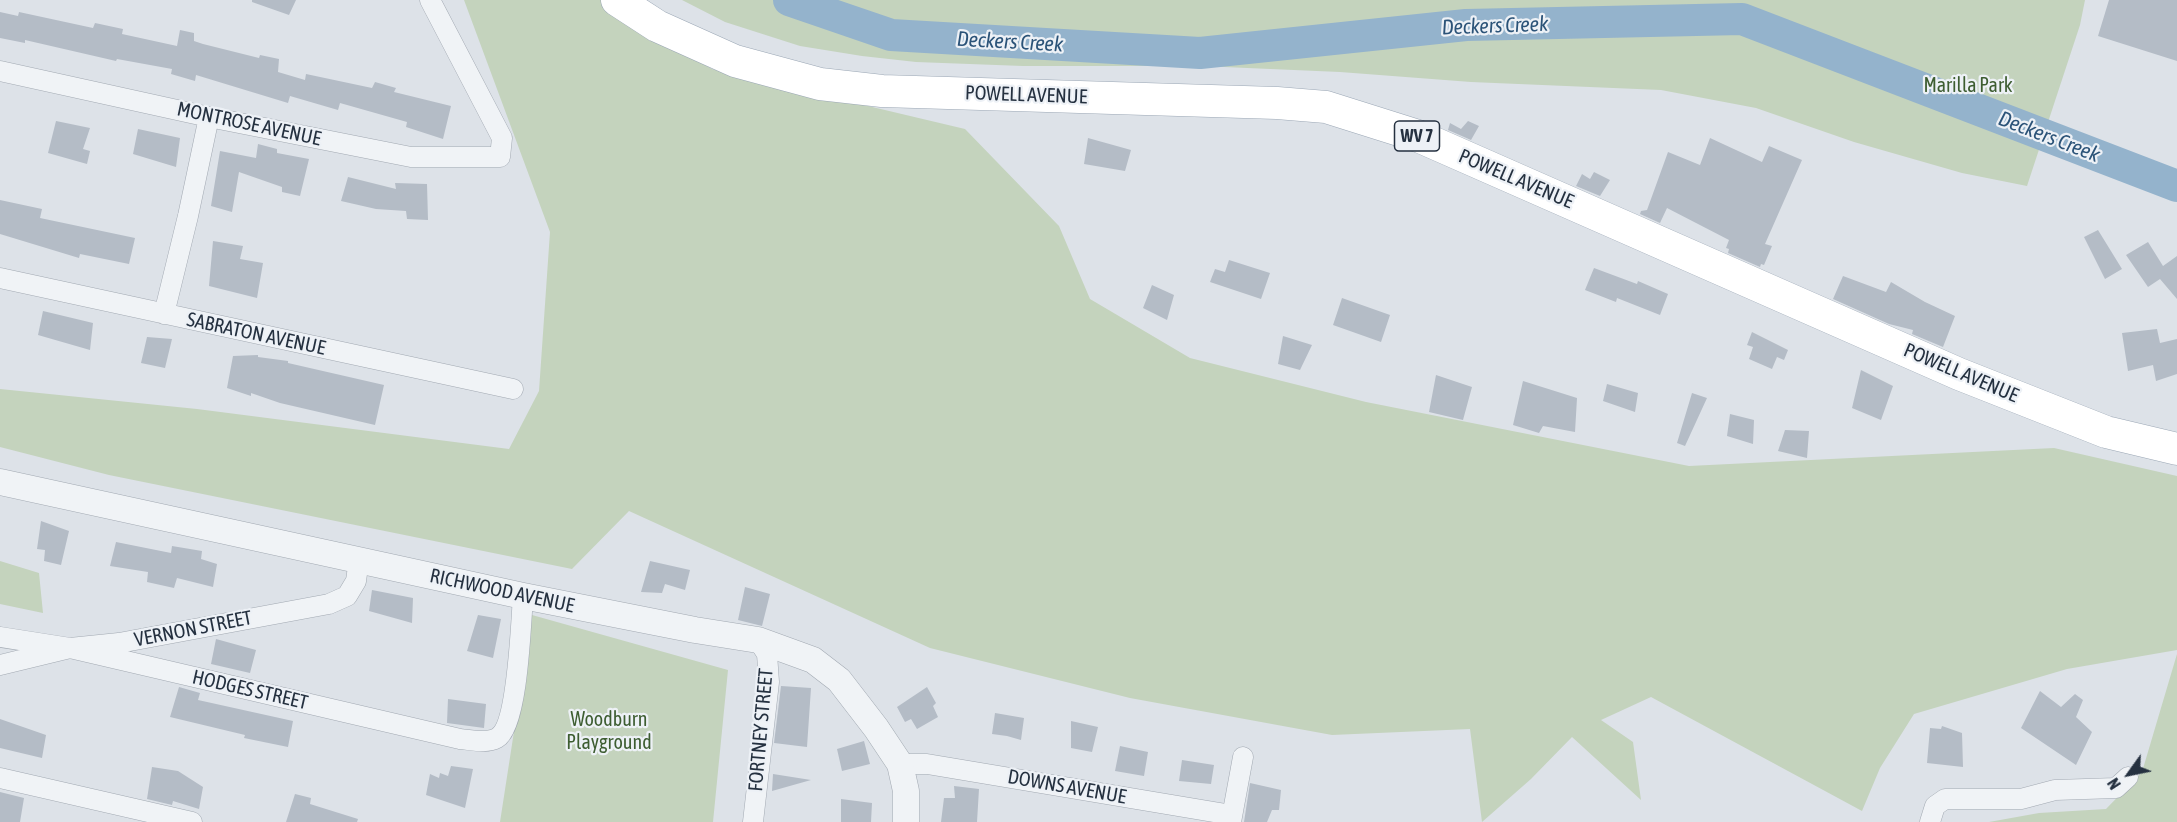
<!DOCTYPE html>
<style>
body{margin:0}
#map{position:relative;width:2177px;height:822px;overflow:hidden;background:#dde2e8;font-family:"Asap Condensed",sans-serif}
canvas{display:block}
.north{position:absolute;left:2099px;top:744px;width:60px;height:60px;-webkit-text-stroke:4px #edf1f6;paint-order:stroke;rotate:237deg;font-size:16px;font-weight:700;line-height:24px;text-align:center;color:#253140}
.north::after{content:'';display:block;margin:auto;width:21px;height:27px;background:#253140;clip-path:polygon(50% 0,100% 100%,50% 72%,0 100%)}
</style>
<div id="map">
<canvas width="2177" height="822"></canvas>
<div class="north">N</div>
</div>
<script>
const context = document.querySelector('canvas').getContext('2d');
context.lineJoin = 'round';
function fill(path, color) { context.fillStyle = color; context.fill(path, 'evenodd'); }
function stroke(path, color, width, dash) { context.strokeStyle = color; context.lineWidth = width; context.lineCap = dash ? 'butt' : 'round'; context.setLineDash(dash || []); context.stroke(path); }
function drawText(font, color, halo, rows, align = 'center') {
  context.font = font + ' "Asap Condensed",sans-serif'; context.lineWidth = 4.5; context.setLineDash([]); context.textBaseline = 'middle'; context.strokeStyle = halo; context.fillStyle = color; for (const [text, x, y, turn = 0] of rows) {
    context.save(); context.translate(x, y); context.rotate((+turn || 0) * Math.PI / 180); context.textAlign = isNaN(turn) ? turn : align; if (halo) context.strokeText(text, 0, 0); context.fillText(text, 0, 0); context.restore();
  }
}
fill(new Path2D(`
 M 464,0 L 609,0 L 712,69 L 965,129 L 1059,226 L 1090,299 L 1190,358 L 1366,402 L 1689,466 L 2054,448 L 2177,476 L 2177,650 L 2067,669 L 1914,714 L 1880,768 L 1862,811 L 1651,697 L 1601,720 L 1633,742 L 1641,800 L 1572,737 L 1531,779 L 1482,822 L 1470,729 L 1332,735 L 1130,698 L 930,648 L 629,511 L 572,569 L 109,475 L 0,447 L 0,389 L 197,409 L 509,449 L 539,391 L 550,232 Z
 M 682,0 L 2085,0 L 2080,25 L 2027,186 L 1962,173 L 1854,142 L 1756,108 L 1661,90 L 1471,82 L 1340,72 L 1201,66 L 1023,66 L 916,62 L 862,56 L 800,46 L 725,22 Z
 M 0,561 L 39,573 L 43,613 L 0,604 Z
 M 532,615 L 728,670 L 713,822 L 500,822 Z
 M 2177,654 L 2177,822 L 1989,822 L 2039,813 L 2106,809 L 2142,772 Z`), '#c4d3bd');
stroke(new Path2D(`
 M 789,0 L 891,35 L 1200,53 L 1466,25 L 1742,19 L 2177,186`), '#94b3cc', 32);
fill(new Path2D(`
 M 252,0 L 296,0 L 289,15 L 252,2 Z
 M 2109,0 L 2177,0 L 2177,61 L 2098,36 Z
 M 0,12 L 18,16 L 19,12 L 93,28 L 95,23 L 123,29 L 122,34 L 177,46 L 180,30 L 194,33 L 194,41 L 203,44 L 259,58 L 260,55 L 279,59 L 278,72 L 305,80 L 306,74 L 372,88 L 375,82 L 396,88 L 394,92 L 451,106 L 443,139 L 406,127 L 407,122 L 340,103 L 338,110 L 290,96 L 288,103 L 196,75 L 195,81 L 171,74 L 172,69 L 117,59 L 116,61 L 25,40 L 25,43 L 0,38 Z
 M 56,121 L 90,128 L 83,149 L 90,151 L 87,164 L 48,153 Z
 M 1468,121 L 1479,126 L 1471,140 L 1448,130 L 1450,123 L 1461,129 Z
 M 138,129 L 180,138 L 176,167 L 133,154 Z
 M 1088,138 L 1131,150 L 1125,171 L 1084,164 Z
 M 1710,138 L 1762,162 L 1769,146 L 1802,160 L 1765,244 L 1772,246 L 1764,265 L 1761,264 L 1760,267 L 1728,253 L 1729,249 L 1726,248 L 1729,240 L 1667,208 L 1660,223 L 1640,214 L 1641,211 L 1647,210 L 1668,152 L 1700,165 Z
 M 258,144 L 277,149 L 277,153 L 309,159 L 300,196 L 282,192 L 282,187 L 239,172 L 232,212 L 211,206 L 220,151 L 256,158 Z
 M 1594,172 L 1610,180 L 1600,196 L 1576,186 L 1582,174 L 1590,179 Z
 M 348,177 L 396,189 L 395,183 L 427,184 L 428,220 L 407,219 L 406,211 L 376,209 L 341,201 Z
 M 0,200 L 42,209 L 40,218 L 135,238 L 129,264 L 80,254 L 79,258 L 0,234 Z
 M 2098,230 L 2122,269 L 2105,279 L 2084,237 Z
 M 213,241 L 243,246 L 240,259 L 263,263 L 257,298 L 209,286 Z
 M 2148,242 L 2163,266 L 2177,256 L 2177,299 L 2160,279 L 2148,287 L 2126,255 Z
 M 1229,260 L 1270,273 L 1261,299 L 1210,282 L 1215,269 L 1225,272 Z
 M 1594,268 L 1637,284 L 1638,281 L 1668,294 L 1660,315 L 1617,298 L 1616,302 L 1585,290 Z
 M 1843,276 L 1886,292 L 1891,282 L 1925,302 L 1955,316 L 1943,347 L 1912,334 L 1913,330 L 1889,324 L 1833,299 Z
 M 1152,285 L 1174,295 L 1167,320 L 1143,308 Z
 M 1342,298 L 1390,315 L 1381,342 L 1333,325 Z
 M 43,311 L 93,323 L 90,350 L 38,335 Z
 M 2157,329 L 2160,343 L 2177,339 L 2177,374 L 2156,381 L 2153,365 L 2128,371 L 2122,333 Z
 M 1752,332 L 1788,350 L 1784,360 L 1777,357 L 1772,369 L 1749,359 L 1753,347 L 1747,345 Z
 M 1283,336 L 1312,345 L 1300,370 L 1278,364 Z
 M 147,337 L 172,339 L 165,368 L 141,363 Z
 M 258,355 L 258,357 L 288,361 L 288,363 L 384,385 L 375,425 L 280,403 L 251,393 L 251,396 L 227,388 L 233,356 Z
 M 1861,370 L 1893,386 L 1881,420 L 1852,408 Z
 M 1436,375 L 1472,387 L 1463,420 L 1429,412 Z
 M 1523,381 L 1577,398 L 1575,432 L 1543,426 L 1539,433 L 1513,425 Z
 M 1607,384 L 1638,393 L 1635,412 L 1603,401 Z
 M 1692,393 L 1707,398 L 1685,446 L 1677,443 Z
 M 1730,414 L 1754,420 L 1753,444 L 1727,436 Z
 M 1785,430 L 1809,431 L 1807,458 L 1778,451 Z
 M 41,521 L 69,531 L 61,565 L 44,561 L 45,550 L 37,549 Z
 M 116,542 L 171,553 L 172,546 L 202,551 L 201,559 L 217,564 L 213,587 L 177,578 L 174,588 L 147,582 L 148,572 L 110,566 Z
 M 650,561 L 690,570 L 685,590 L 665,584 L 662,593 L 641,592 Z
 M 745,587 L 770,594 L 762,626 L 738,620 Z
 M 372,590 L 413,598 L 412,623 L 369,611 Z
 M 478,615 L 501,619 L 493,658 L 467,651 Z
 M 216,639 L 256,650 L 250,673 L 211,664 Z
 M 781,686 L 811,688 L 807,747 L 774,743 Z
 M 179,687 L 200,693 L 198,700 L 293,721 L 288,747 L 244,738 L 245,735 L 170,717 Z
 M 927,687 L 936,703 L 933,706 L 938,717 L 917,729 L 911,719 L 905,722 L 897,707 Z
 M 2040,691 L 2061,707 L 2075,694 L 2083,700 L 2076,717 L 2092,732 L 2076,765 L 2021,728 Z
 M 448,699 L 486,704 L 484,728 L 447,723 Z
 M 995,713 L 1024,718 L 1021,740 L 1007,736 L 992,734 Z
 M 0,719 L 46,735 L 42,758 L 0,748 Z
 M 1071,721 L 1098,727 L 1092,752 L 1071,748 Z
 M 1942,726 L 1962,733 L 1963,767 L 1927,763 L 1930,728 L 1941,729 Z
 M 864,741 L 870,764 L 842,771 L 837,749 Z
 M 1120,746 L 1148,752 L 1144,776 L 1115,771 Z
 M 1182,760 L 1214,765 L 1211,784 L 1179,781 Z
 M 451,766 L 473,769 L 465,808 L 426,795 L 430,774 L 439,778 L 440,773 L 448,776 Z
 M 152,767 L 178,771 L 203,787 L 199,809 L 173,801 L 172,805 L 147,799 Z
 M 773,774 L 811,780 L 772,791 Z
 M 1250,783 L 1281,790 L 1279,810 L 1272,810 L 1267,822 L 1244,822 Z
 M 954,786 L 979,789 L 977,822 L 941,822 L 944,798 L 955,798 Z
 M 0,792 L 24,798 L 20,822 L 0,822 Z
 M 295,794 L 311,798 L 310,804 L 358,819 L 357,822 L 286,822 Z
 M 841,799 L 872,803 L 871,822 L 841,822 Z`), '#b4bcc6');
const minor = new Path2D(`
 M 0,71 L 209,117 L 411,157 L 500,157 L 502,138 L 430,0
 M 0,278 L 513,389
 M 164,314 L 188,216 L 209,117
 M 0,637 L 70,648 L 460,739 C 472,740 486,744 497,738 C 518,726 521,621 523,596
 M 0,665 L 70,648 L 119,643 L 329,604 L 347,596 L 356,581 L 359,559
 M 900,764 L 927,764 L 1232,815
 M 0,778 L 192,822
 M 753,822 L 769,682 L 767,654 L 758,640
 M 1231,822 L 1243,757
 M 1930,822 L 1935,806 L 1945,799 L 2021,799 L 2055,790 L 2116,788 L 2128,777`);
const tertiary = new Path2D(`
 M 0,482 L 523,596 L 695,630 L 758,640 L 813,660 L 839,680 L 876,728 L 900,764 L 906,791 L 906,822`);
const primary = new Path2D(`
 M 617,0 L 657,26 L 735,61 L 820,84 L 882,91 L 1277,103 L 1326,107 L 1418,136 L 1959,374 L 2106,432 L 2177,449`);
stroke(minor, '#a2a9b2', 21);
stroke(tertiary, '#a2a9b2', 27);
stroke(primary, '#9ba7b5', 33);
stroke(minor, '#f0f3f6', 20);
stroke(tertiary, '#f0f3f6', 26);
stroke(primary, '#fff', 32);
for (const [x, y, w] of [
 [1417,136,45]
]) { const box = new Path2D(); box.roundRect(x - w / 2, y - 15, w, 30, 4.5); context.fillStyle = '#edf1f6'; context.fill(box); stroke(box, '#253140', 1.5); }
drawText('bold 18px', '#253140', null, [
 ["WV 7",1417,136]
]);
drawText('20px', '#3d5d31', '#edf1f6', [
 ["Marilla Park",1968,86],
 ["Woodburn",609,720],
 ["Playground",609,743]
]);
drawText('20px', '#253140', '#edf1f6', [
 ["POWELL AVENUE",1026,95,2],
 ["MONTROSE AVENUE",249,124,12],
 ["POWELL AVENUE",1516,179,23],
 ["SABRATON AVENUE",256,334,12],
 ["POWELL AVENUE",1961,373,23],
 ["RICHWOOD AVENUE",502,591,12],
 ["VERNON STREET",193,629,-11],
 ["HODGES STREET",250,690,13],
 ["FORTNEY STREET",761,730,-85],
 ["DOWNS AVENUE",1067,787,10]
]);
drawText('italic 21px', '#2b5378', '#edf1f6', [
 ["Deckers Creek",1495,26,-2],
 ["Deckers Creek",1010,42,3],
 ["Deckers Creek",2049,137,21]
]);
</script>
